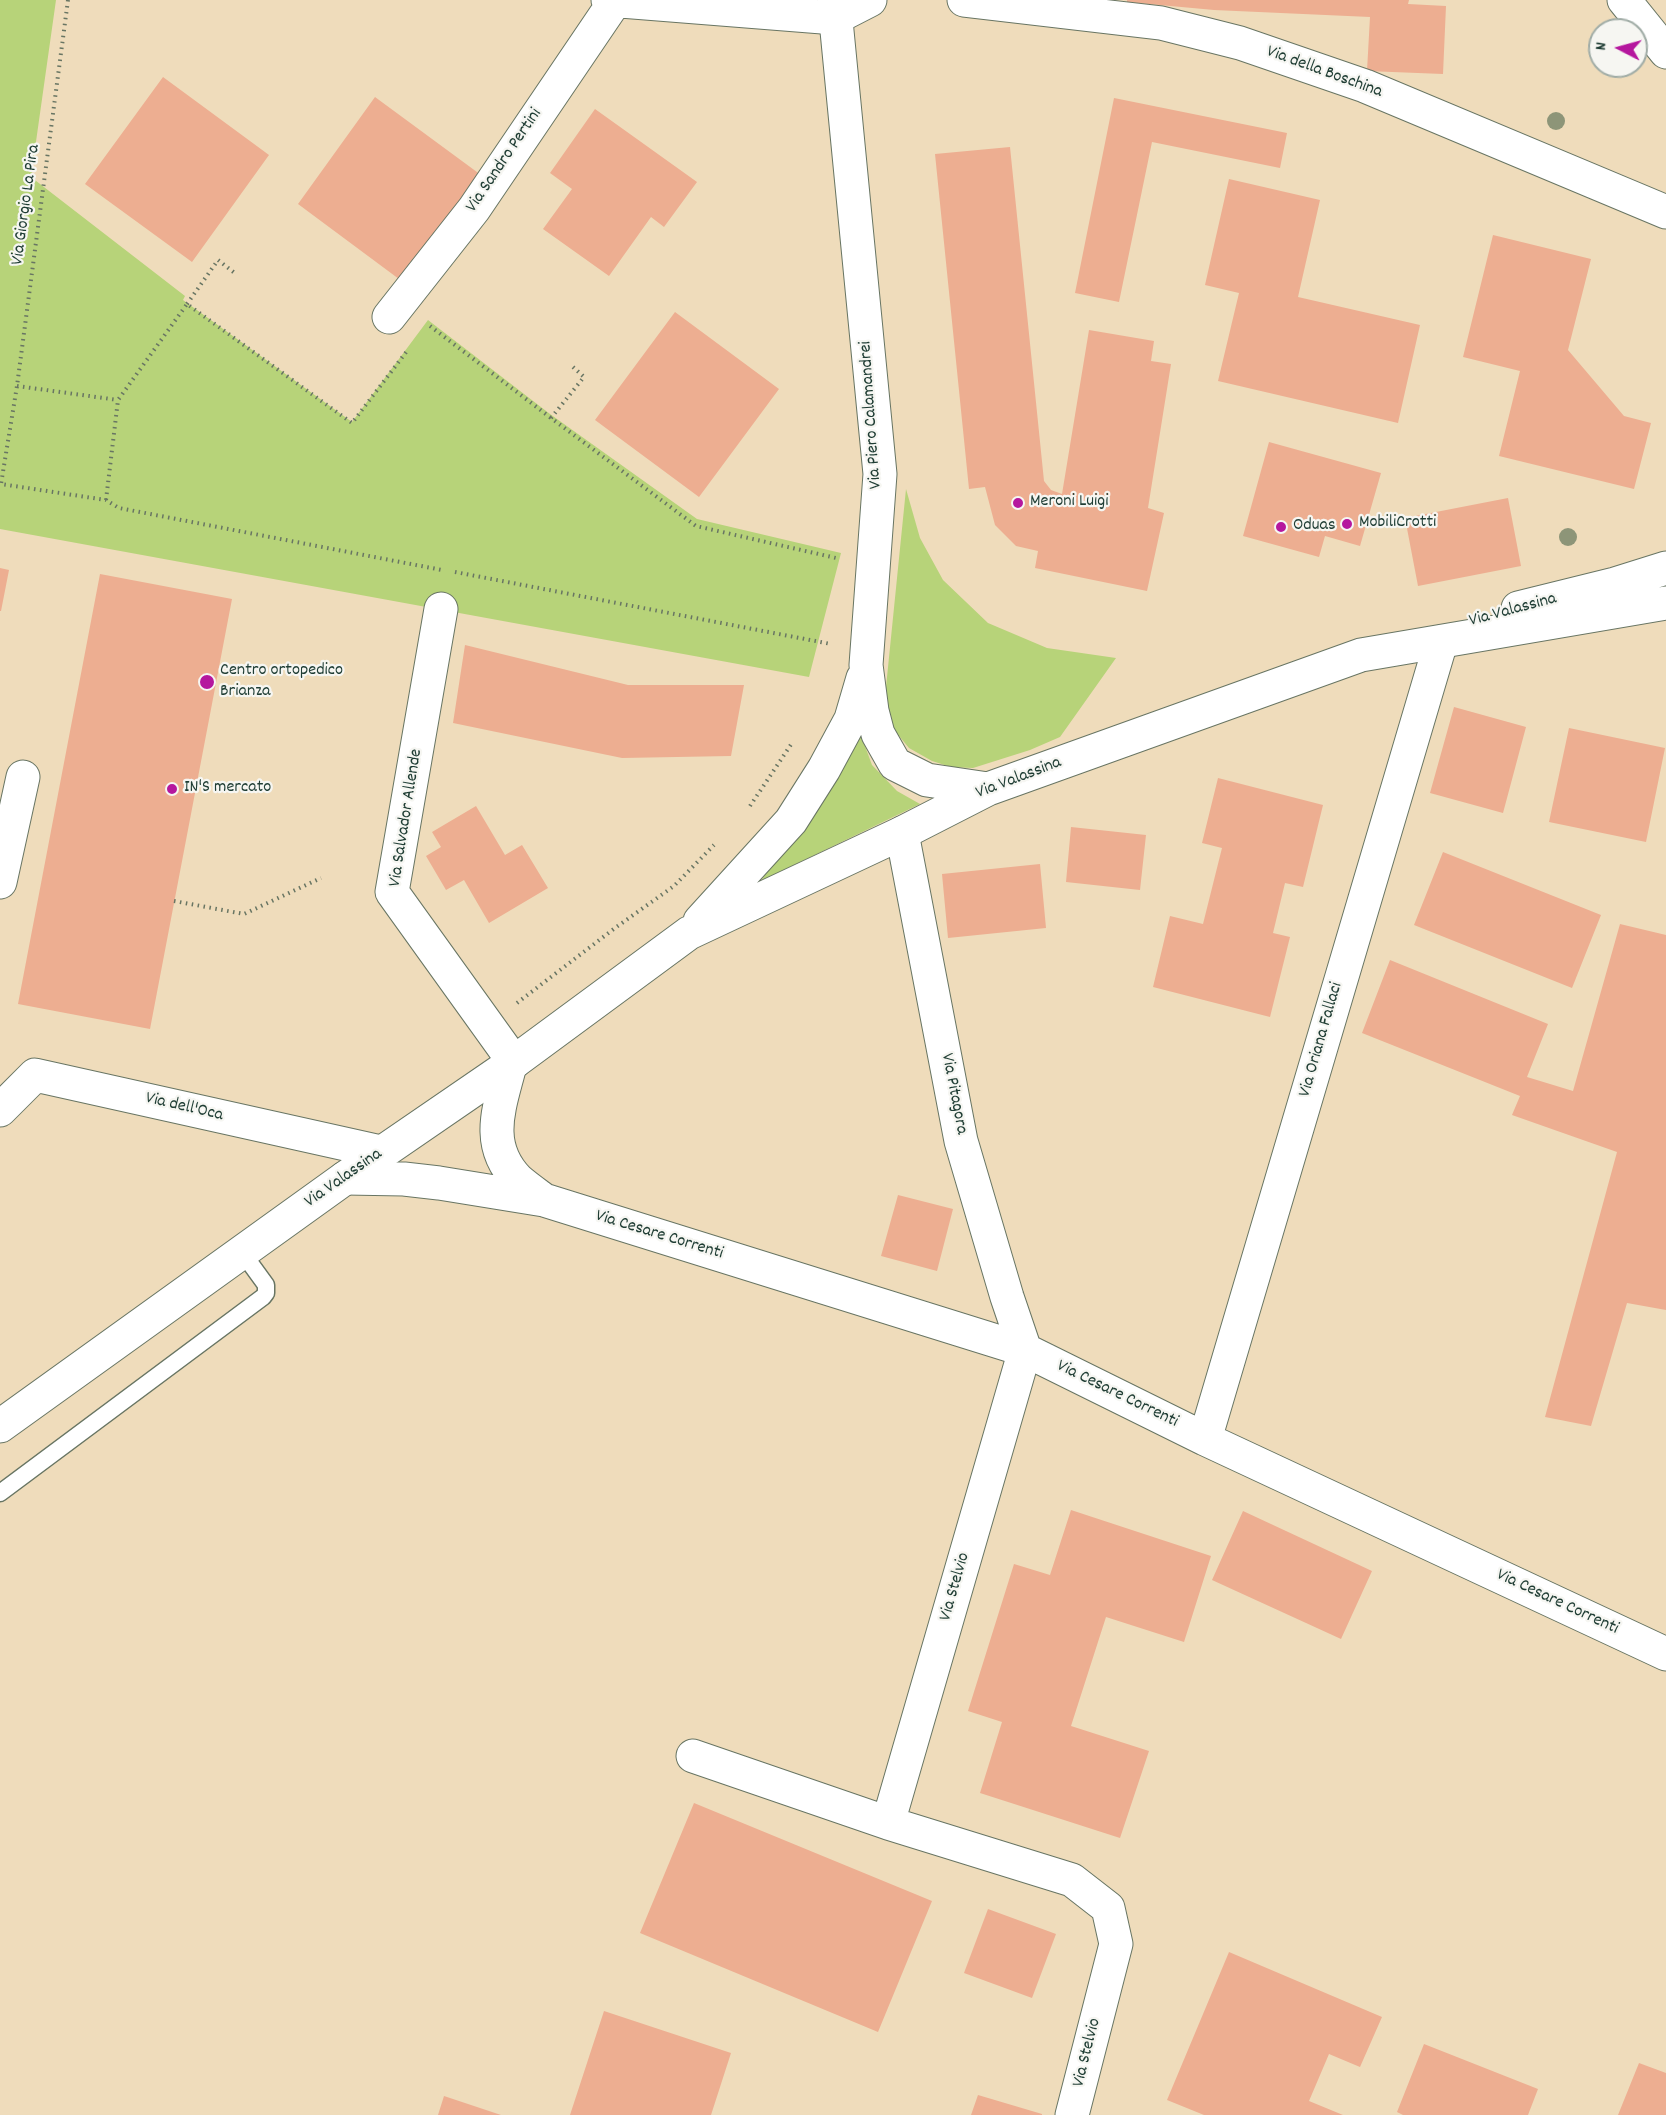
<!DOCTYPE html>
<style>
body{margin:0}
#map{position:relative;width:1666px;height:2115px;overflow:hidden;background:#efdcbb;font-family:Dekko,sans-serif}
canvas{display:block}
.north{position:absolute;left:1588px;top:18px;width:60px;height:60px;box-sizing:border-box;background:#f6f6f2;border:2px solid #a0aca6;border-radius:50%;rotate:276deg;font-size:16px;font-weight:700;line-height:24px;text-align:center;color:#1f3d34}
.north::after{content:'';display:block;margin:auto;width:21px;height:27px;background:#b5179e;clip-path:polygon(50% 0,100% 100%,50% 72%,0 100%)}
</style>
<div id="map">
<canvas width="1666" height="2115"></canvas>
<div class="north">N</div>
</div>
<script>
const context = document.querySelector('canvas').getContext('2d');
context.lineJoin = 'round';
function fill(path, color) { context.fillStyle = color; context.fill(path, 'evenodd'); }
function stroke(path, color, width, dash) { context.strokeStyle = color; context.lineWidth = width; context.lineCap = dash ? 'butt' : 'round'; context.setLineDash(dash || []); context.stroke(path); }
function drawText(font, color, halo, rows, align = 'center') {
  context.font = font + ' Dekko,sans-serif'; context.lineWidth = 4.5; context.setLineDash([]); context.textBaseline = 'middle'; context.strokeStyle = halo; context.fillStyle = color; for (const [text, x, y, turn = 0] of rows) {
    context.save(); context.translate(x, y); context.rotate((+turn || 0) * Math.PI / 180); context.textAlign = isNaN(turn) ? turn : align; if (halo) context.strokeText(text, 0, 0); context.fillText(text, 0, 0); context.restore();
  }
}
fill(new Path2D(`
 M 0,0 L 56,0 L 31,177 L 185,296 L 183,300 L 352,422 L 428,320 L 550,414 L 697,519 L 841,553 L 809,677 L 0,529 Z
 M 906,489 L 920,538 L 943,580 L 988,623 L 1047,648 L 1116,658 L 1060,737 L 1030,750 L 973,768 L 951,767 L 932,761 L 909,748 L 895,731 L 887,712 L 886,687 Z
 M 858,727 L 872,765 L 897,791 L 920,804 L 761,881 Z`), '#b7d379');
fill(new Path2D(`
 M 1127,0 L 1409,0 L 1408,4 L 1446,6 L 1443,74 L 1367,71 L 1370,17 L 1214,10 L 1127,2 Z
 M 163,77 L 269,155 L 192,262 L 85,184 Z
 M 375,97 L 481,175 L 403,282 L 298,204 Z
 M 1114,98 L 1287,133 L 1280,168 L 1152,142 L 1119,302 L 1075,293 Z
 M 595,109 L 697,182 L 664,227 L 651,217 L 609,276 L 543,229 L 572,189 L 550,173 Z
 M 1010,147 L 1044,481 L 1051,490 L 1062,494 L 1089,330 L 1154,341 L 1151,361 L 1171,364 L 1148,508 L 1164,513 L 1147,591 L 1035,568 L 1038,551 L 1016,546 L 995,525 L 985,487 L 969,489 L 935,154 Z
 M 1229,179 L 1320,200 L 1298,297 L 1420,325 L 1398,423 L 1218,381 L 1239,293 L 1205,285 Z
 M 1493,235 L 1591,259 L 1568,350 L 1624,416 L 1651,423 L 1634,489 L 1499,456 L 1520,371 L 1463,357 Z
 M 675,312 L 779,389 L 699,497 L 595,420 Z
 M 1269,442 L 1381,473 L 1360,546 L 1325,536 L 1319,557 L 1243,536 Z
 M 1508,498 L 1521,566 L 1418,586 L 1405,518 Z
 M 0,568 L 9,570 L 1,611 L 0,611 Z
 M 100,574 L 232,599 L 150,1029 L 18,1004 Z
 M 465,645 L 628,685 L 744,685 L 731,756 L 622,758 L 453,723 Z
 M 1454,707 L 1526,727 L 1503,813 L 1430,793 Z
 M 1569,728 L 1665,748 L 1646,842 L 1549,822 Z
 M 1218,778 L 1323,805 L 1303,887 L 1285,883 L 1273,933 L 1290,937 L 1270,1017 L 1153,987 L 1170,916 L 1203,924 L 1222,848 L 1202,843 Z
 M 476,806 L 505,855 L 522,845 L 548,888 L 489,923 L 464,880 L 446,890 L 426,856 L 441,847 L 432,832 Z
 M 1071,827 L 1146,835 L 1140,890 L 1066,882 Z
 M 1443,852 L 1601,915 L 1572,988 L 1414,925 Z
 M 1040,864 L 1046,928 L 948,938 L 942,874 Z
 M 1620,924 L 1666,935 L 1666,1310 L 1627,1303 L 1591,1426 L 1545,1417 L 1617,1152 L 1512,1115 L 1520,1096 L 1362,1033 L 1390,960 L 1548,1024 L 1527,1077 L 1573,1091 Z
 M 898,1195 L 953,1209 L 937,1271 L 881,1256 Z
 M 1071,1510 L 1211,1556 L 1184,1642 L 1106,1617 L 1071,1726 L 1149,1751 L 1120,1838 L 980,1793 L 1002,1722 L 968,1711 L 1014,1564 L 1050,1575 Z
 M 1243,1511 L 1372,1571 L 1341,1639 L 1212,1580 Z
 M 694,1803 L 932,1901 L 878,2032 L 640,1933 Z
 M 988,1909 L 1056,1934 L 1032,1998 L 964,1973 Z
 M 1229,1952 L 1382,2017 L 1360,2067 L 1329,2054 L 1309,2101 L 1343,2115 L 1204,2115 L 1167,2100 Z
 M 604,2011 L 731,2053 L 711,2115 L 570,2115 Z
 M 1424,2044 L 1538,2089 L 1528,2115 L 1403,2115 L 1397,2112 Z
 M 1639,2063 L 1666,2073 L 1666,2115 L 1618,2115 Z
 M 978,2095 L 1042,2114 L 1042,2115 L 971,2115 Z
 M 444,2096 L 501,2115 L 438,2115 Z`), '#edae91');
const lane = new Path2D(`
 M 0,1493 L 263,1297 L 266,1293 L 266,1285 L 242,1252`);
const street = new Path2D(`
 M 608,0 L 835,18 L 870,0
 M 964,0 L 1161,23 L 1240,43 L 1365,86 L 1666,212
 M 389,317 L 474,209 L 615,1
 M 441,609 L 392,892 L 514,1062
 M 0,882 L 23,777
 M 510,1065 C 500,1106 483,1144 518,1180 C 526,1187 536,1194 544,1200
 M 0,1110 L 35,1075 L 381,1152
 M 345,1178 L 404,1179 L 439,1183 L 544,1200 L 1025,1350 L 1205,1439 L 1666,1654
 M 1205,1439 L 1441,642
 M 693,1756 L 888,1823 L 1072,1880 L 1108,1908 L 1116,1944 L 1072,2115
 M 888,1823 L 1025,1350 L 1007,1297 L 961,1141 L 902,833`);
const secondary = new Path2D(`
 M 834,0 L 880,474 L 866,665 L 872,711 L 878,734 L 895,764 L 927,780 L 988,789
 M 1624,0 L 1666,52
 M 1518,608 L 1615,584 L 1666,568
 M 700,921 L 791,821 L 824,769 L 851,719 L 863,678
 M 0,1426 L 345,1178 L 514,1062 L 689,933 L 902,833 L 988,789 L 1361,655 L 1666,603`);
stroke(lane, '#687563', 19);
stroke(street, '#687563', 35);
stroke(secondary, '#687563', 35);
stroke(new Path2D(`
 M 68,0 L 17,386 L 1,484 L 106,500 L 119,508 L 442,570
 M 187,304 L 218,260 L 236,274
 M 430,326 L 551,418
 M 573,367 L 584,377 L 551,418 L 696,526 L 836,558
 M 17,386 L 118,400
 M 106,500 L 118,400 L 187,304 L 352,423 L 407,351
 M 455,572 L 831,644
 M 750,806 L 792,743
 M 174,901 L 244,914 L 321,878
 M 517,1003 L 615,928 L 674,886 L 714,845`), '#687563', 4, [1.5, 4.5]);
stroke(lane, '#fff', 16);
stroke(street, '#fff', 33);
stroke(secondary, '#fff', 33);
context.fillStyle = '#8d9578';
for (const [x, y] of [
 [1556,121],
 [1568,537]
]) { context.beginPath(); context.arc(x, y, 9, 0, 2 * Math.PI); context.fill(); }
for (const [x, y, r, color] of [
 [1018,503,6,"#b5179e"],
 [1347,524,6,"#b5179e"],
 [1281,527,6,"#b5179e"],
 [207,682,8,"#b5179e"],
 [172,789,6,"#b5179e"]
]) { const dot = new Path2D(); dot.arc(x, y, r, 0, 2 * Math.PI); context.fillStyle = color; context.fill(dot); stroke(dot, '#f6f6f2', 2); }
drawText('18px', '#1f3d34', '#f6f6f2', [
 ["Via della Boschina",1324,73,20],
 ["Via Sandro Pertini",505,161,-56],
 ["Via Giorgio La Pira",27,205,-82],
 ["Via Piero Calamandrei",872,415,-94],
 ["Via Valassina",1513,611,-15],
 ["Via Valassina",1019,779,-21],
 ["Via Salvador Allende",407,818,-81],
 ["Via Oriana Fallaci",1322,1040,-74],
 ["Via Pitagora",953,1094,79],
 ["Via dell'Oca",184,1108,13],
 ["Via Valassina",344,1179,-35],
 ["Via Cesare Correnti",659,1236,17],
 ["Via Cesare Correnti",1117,1395,26],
 ["Via Stelvio",956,1587,-74],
 ["Via Cesare Correnti",1557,1603,25],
 ["Via Stelvio",1088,2053,-76]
]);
drawText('18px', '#1f3d34', '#f6f6f2', [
 ["Meroni Luigi",1030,503],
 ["MobiliCrotti",1359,524],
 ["Oduas",1293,527],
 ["Centro ortopedico",220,672],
 ["Brianza",220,693],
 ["IN'S mercato",184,789]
], 'left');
</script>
